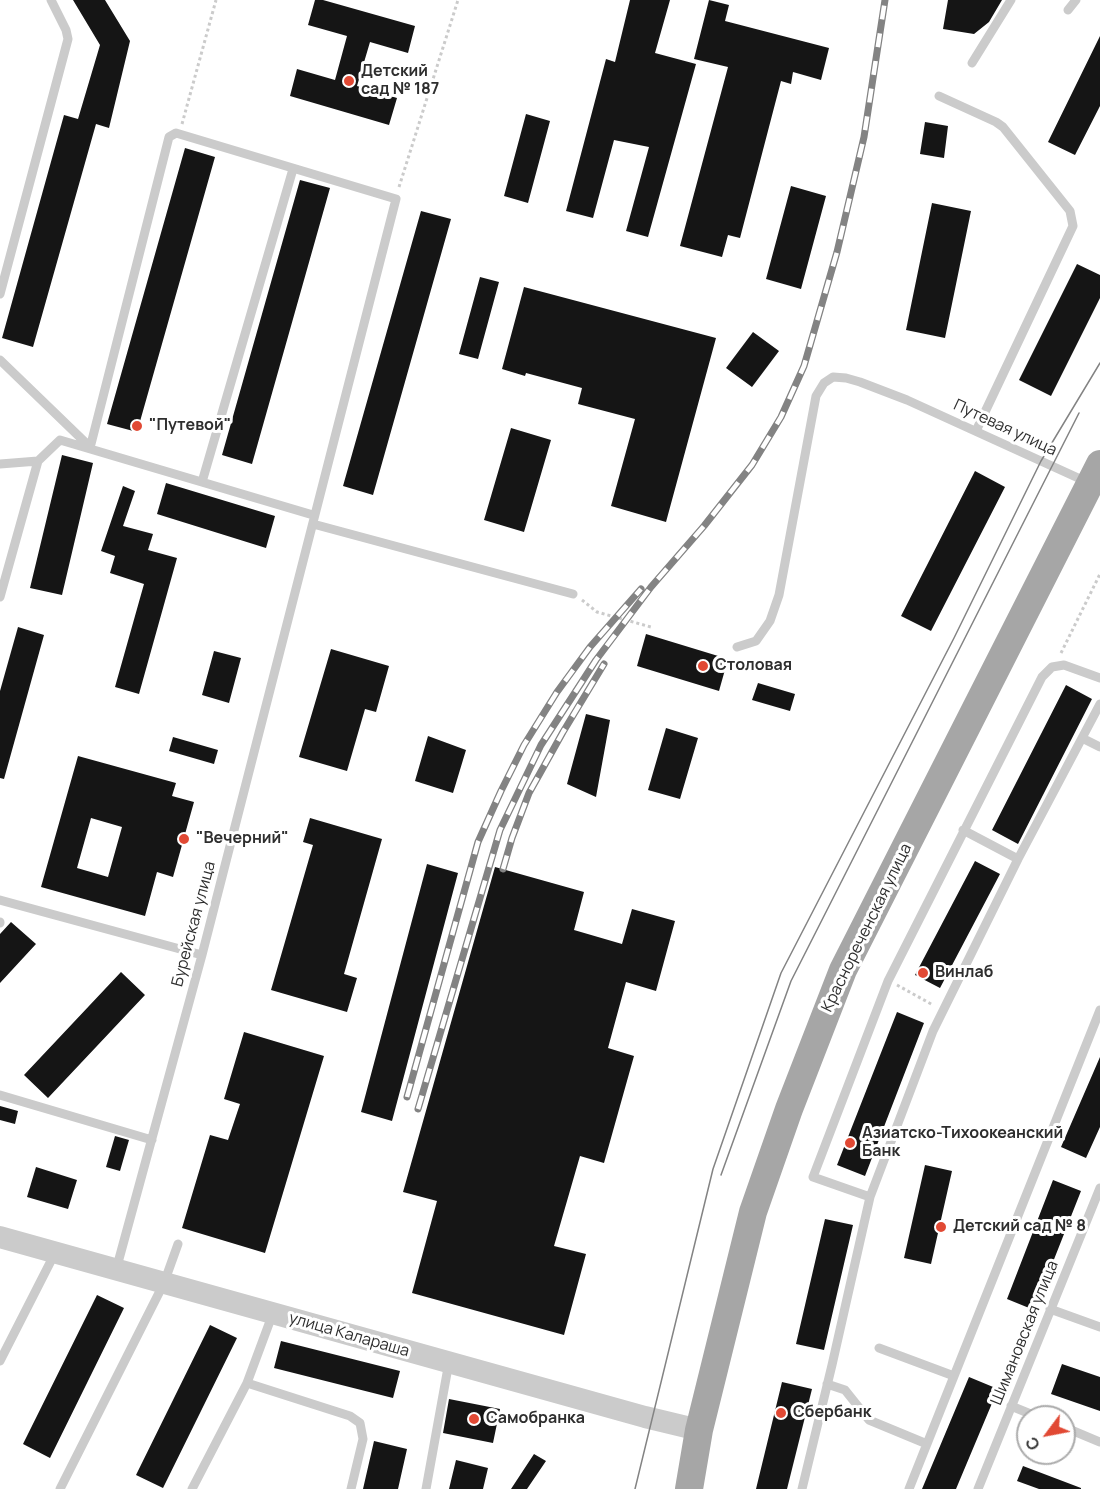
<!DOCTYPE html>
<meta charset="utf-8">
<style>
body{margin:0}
#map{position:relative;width:1100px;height:1489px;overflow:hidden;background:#fff;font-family:Manrope,sans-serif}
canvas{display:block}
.north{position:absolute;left:1016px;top:1405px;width:60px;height:60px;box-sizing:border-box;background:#fff;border:2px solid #ababab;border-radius:50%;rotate:238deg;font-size:16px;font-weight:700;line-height:24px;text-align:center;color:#2e2e2e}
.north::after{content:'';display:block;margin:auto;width:21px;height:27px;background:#e14934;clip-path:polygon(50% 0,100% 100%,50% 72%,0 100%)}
</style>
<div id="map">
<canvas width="1100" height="1489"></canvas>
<div class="north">С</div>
</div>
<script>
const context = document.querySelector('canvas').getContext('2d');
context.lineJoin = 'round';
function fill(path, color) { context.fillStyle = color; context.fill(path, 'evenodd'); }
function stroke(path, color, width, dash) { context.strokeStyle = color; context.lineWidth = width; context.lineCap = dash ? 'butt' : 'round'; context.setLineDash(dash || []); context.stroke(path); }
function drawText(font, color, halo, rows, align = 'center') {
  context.font = font + ' Manrope,sans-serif'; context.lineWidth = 6; context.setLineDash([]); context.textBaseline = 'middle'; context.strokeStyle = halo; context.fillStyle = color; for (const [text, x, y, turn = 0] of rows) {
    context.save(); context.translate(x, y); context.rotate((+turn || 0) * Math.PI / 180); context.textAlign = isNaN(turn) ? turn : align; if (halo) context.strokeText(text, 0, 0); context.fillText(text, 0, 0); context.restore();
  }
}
fill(new Path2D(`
 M 73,0 L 105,0 L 130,41 L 109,128 L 96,124 L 33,347 L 2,338 L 64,115 L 78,119 L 100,45 Z
 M 315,0 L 323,0 L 415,26 L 408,53 L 370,42 L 357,86 L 397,98 L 389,125 L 290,96 L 297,69 L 335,80 L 347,36 L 308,25 Z
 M 630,0 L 670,0 L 655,53 L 696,64 L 648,237 L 626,231 L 649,147 L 614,140 L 593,218 L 566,211 L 606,59 L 615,62 Z
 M 709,0 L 729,5 L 725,21 L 829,48 L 821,80 L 793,72 L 791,84 L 781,81 L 740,238 L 728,235 L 722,257 L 680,246 L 728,67 L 694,59 Z
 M 948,0 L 1002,0 L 989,22 L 974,34 L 943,29 Z
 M 1100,36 L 1100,106 L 1075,155 L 1048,142 Z
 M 526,114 L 550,121 L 528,203 L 504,196 Z
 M 925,122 L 948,126 L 944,158 L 920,154 Z
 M 185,148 L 215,157 L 137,432 L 107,424 Z
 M 300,180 L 330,188 L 252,464 L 222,455 Z
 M 791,186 L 826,196 L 801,289 L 766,279 Z
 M 932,203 L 971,211 L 945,338 L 906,330 Z
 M 421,211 L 451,219 L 373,495 L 343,486 Z
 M 1077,264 L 1100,275 L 1100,298 L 1051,396 L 1019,380 Z
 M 480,277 L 499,282 L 478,359 L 459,354 Z
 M 524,287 L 716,338 L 666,522 L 611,506 L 635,419 L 578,404 L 582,388 L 526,373 L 525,376 L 502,369 Z
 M 753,332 L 779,351 L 752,387 L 726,368 Z
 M 511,428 L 551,440 L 524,532 L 484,520 Z
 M 62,455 L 93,463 L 62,595 L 30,588 Z
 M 975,471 L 1005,487 L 931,631 L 901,616 Z
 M 166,483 L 275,516 L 266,548 L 157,514 Z
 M 123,486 L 135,491 L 123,526 L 153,534 L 148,550 L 177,558 L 139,694 L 115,687 L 144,584 L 110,573 L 115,556 L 101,551 Z
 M 18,627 L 44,635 L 4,779 L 0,778 L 0,691 Z
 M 646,634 L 728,659 L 719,691 L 637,666 Z
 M 331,649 L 389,666 L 376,712 L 365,709 L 347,771 L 299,757 Z
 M 214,651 L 241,658 L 229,703 L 202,695 Z
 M 758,683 L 795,694 L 790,711 L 752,700 Z
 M 1066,685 L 1092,699 L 1018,844 L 992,830 Z
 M 586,714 L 610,720 L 596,797 L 567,784 Z
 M 666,728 L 698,738 L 680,799 L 648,790 Z
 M 428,736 L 466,750 L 453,793 L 415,781 Z
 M 173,737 L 218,750 L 214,764 L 169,751 Z
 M 78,756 L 176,783 L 172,796 L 194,802 L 173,877 L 157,872 L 145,916 L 41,887 ZM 91,818 L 122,827 L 108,877 L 77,868 Z
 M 310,818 L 382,839 L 344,974 L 357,978 L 347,1012 L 271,990 L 313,845 L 303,842 Z
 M 975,861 L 1000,874 L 940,988 L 915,975 Z
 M 427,864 L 458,873 L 392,1121 L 361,1112 Z
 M 495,867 L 584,892 L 574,930 L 622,944 L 632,909 L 675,921 L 656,991 L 626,982 L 608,1048 L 634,1056 L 604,1163 L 580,1156 L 554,1246 L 586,1254 L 564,1335 L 412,1293 L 437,1201 L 403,1192 Z
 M 11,922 L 36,944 L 0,983 L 0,934 Z
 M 121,972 L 145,995 L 48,1098 L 24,1075 Z
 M 897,1012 L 924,1023 L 865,1176 L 837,1165 Z
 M 244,1032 L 324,1056 L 265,1253 L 182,1228 L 210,1135 L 228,1140 L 240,1104 L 224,1099 Z
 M 1100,1057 L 1100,1127 L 1086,1158 L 1061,1147 Z
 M 0,1106 L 18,1111 L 15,1124 L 0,1120 Z
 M 115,1136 L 129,1140 L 120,1171 L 106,1167 Z
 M 925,1165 L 952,1171 L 931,1264 L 904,1258 Z
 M 36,1167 L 77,1180 L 68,1209 L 27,1197 Z
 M 1053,1180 L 1081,1191 L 1034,1310 L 1007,1299 Z
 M 825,1219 L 853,1225 L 824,1350 L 796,1344 Z
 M 97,1295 L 124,1308 L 50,1458 L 23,1444 Z
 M 210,1325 L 237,1338 L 163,1488 L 136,1475 Z
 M 281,1341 L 400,1371 L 393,1398 L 274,1368 Z
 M 1062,1364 L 1100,1377 L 1100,1411 L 1051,1394 Z
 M 969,1377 L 998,1389 L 956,1489 L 922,1489 Z
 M 782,1382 L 812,1389 L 787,1489 L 756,1489 Z
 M 449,1399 L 500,1409 L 493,1443 L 443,1433 Z
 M 374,1441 L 407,1449 L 398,1489 L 363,1489 Z
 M 534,1454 L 546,1461 L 527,1489 L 511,1489 Z
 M 456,1460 L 488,1468 L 483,1489 L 449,1489 Z
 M 1023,1466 L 1081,1488 L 1081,1489 L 1039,1489 L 1017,1481 Z`), '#151515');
stroke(new Path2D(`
 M 182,124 L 216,0
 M 399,187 L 458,0
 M 582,600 L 597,612 L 651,627
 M 1061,653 L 1100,574
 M 897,985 L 933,1005`), '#cbcbcb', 3, [3, 3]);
stroke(new Path2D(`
 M 1068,10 L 1076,0
 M 972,63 L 1011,0
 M 939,96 L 996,122 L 1003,127 L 1070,211 L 1073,226 L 976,431
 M 0,294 L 68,39 L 66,30 L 51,0
 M 0,360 L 89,446
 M 90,448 L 169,137 L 176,133 L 396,199 L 202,955 L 116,1270
 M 0,464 L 38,461
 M 202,482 L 293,169
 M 313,524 L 573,594
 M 0,597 L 38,461 L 60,440 L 313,515
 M 737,647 L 756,641 L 770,621 L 779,595 L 816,396 L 824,383 L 833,377 L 846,378 L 860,382 L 907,400 L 1087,482
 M 1082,738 L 1100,747
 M 963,830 L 1018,859
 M 0,900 L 202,955
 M 0,923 L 0,922
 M 0,1095 L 152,1140
 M 870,1197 L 813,1177 L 888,981 L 1042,677 L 1052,667 L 1064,665 L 1100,678
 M 1050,1309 L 1100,1327
 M 879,1348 L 954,1376
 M 0,1361 L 55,1253
 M 247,1383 L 350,1416 L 360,1423 L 363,1439 L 351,1489
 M 827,1384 L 845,1390 L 869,1420 L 927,1444
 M 1011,1406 L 1038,1417
 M 1064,1427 L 1100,1442
 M 60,1489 L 164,1283 L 178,1244
 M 192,1489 L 247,1383 L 273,1313
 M 426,1489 L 449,1362
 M 802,1489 L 832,1365 L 870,1197 L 933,1031 L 1018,859 L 1100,704
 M 909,1489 L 1100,1010
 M 978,1489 L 1100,1188`), '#cbcbcb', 9);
stroke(new Path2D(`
 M 0,1237 L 645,1417 L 699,1430`), '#cbcbcb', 22);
stroke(new Path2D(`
 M 689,1489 L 699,1430 L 753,1212 L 789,1109 L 843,970 L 1100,464`), '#a6a6a6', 28);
stroke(new Path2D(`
 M 721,1175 L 791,981 L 1079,413
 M 635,1489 L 713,1169 L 781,973 L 954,638 L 1041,461 L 1100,363`), '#838383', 1.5);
const rail = new Path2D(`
 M 503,869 L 512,838 L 529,793 L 563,732 L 604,664
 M 407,1097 L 478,842 L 501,791 L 524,745 L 557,692 L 590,647 L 641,589
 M 418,1109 L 500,830 L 541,745 L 596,660 L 651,587 L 704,526 L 752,465 L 781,417 L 804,366 L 837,252 L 864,137 L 885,0`);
stroke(rail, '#838383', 7);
stroke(rail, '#fff', 4.5, [14]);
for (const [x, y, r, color] of [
 [349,81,6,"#e14934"],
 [137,426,6,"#e14934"],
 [703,666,6,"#e14934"],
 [184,839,6,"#e14934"],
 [923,973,6,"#e14934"],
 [850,1143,6,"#e14934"],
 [941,1227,6,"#e14934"],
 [781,1413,6,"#e14934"],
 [474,1419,6,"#e14934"]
]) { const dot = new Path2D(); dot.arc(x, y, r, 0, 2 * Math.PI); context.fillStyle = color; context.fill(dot); stroke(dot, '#fff', 2); }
drawText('bold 16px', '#2e2e2e', '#fff', [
 ["Детский",361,72],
 ["сад № 187",361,90],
 ["\"Путевой\"",149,426],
 ["Столовая",715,666],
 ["\"Вечерний\"",196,839],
 ["Винлаб",935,973],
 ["Азиатско-Тихоокеанский",862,1134],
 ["Банк",862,1152],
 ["Детский сад № 8",953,1227],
 ["Сбербанк",793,1413],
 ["Самобранка",486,1419]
], 'left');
drawText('16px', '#2e2e2e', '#fff', [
 ["Путевая улица",1005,428,25],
 ["Бурейская улица",194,924,-75],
 ["Краснореченская улица",867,928,-64],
 ["Шимановская улица",1025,1333,-68],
 ["улица Калараша",349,1335,16]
]);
</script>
